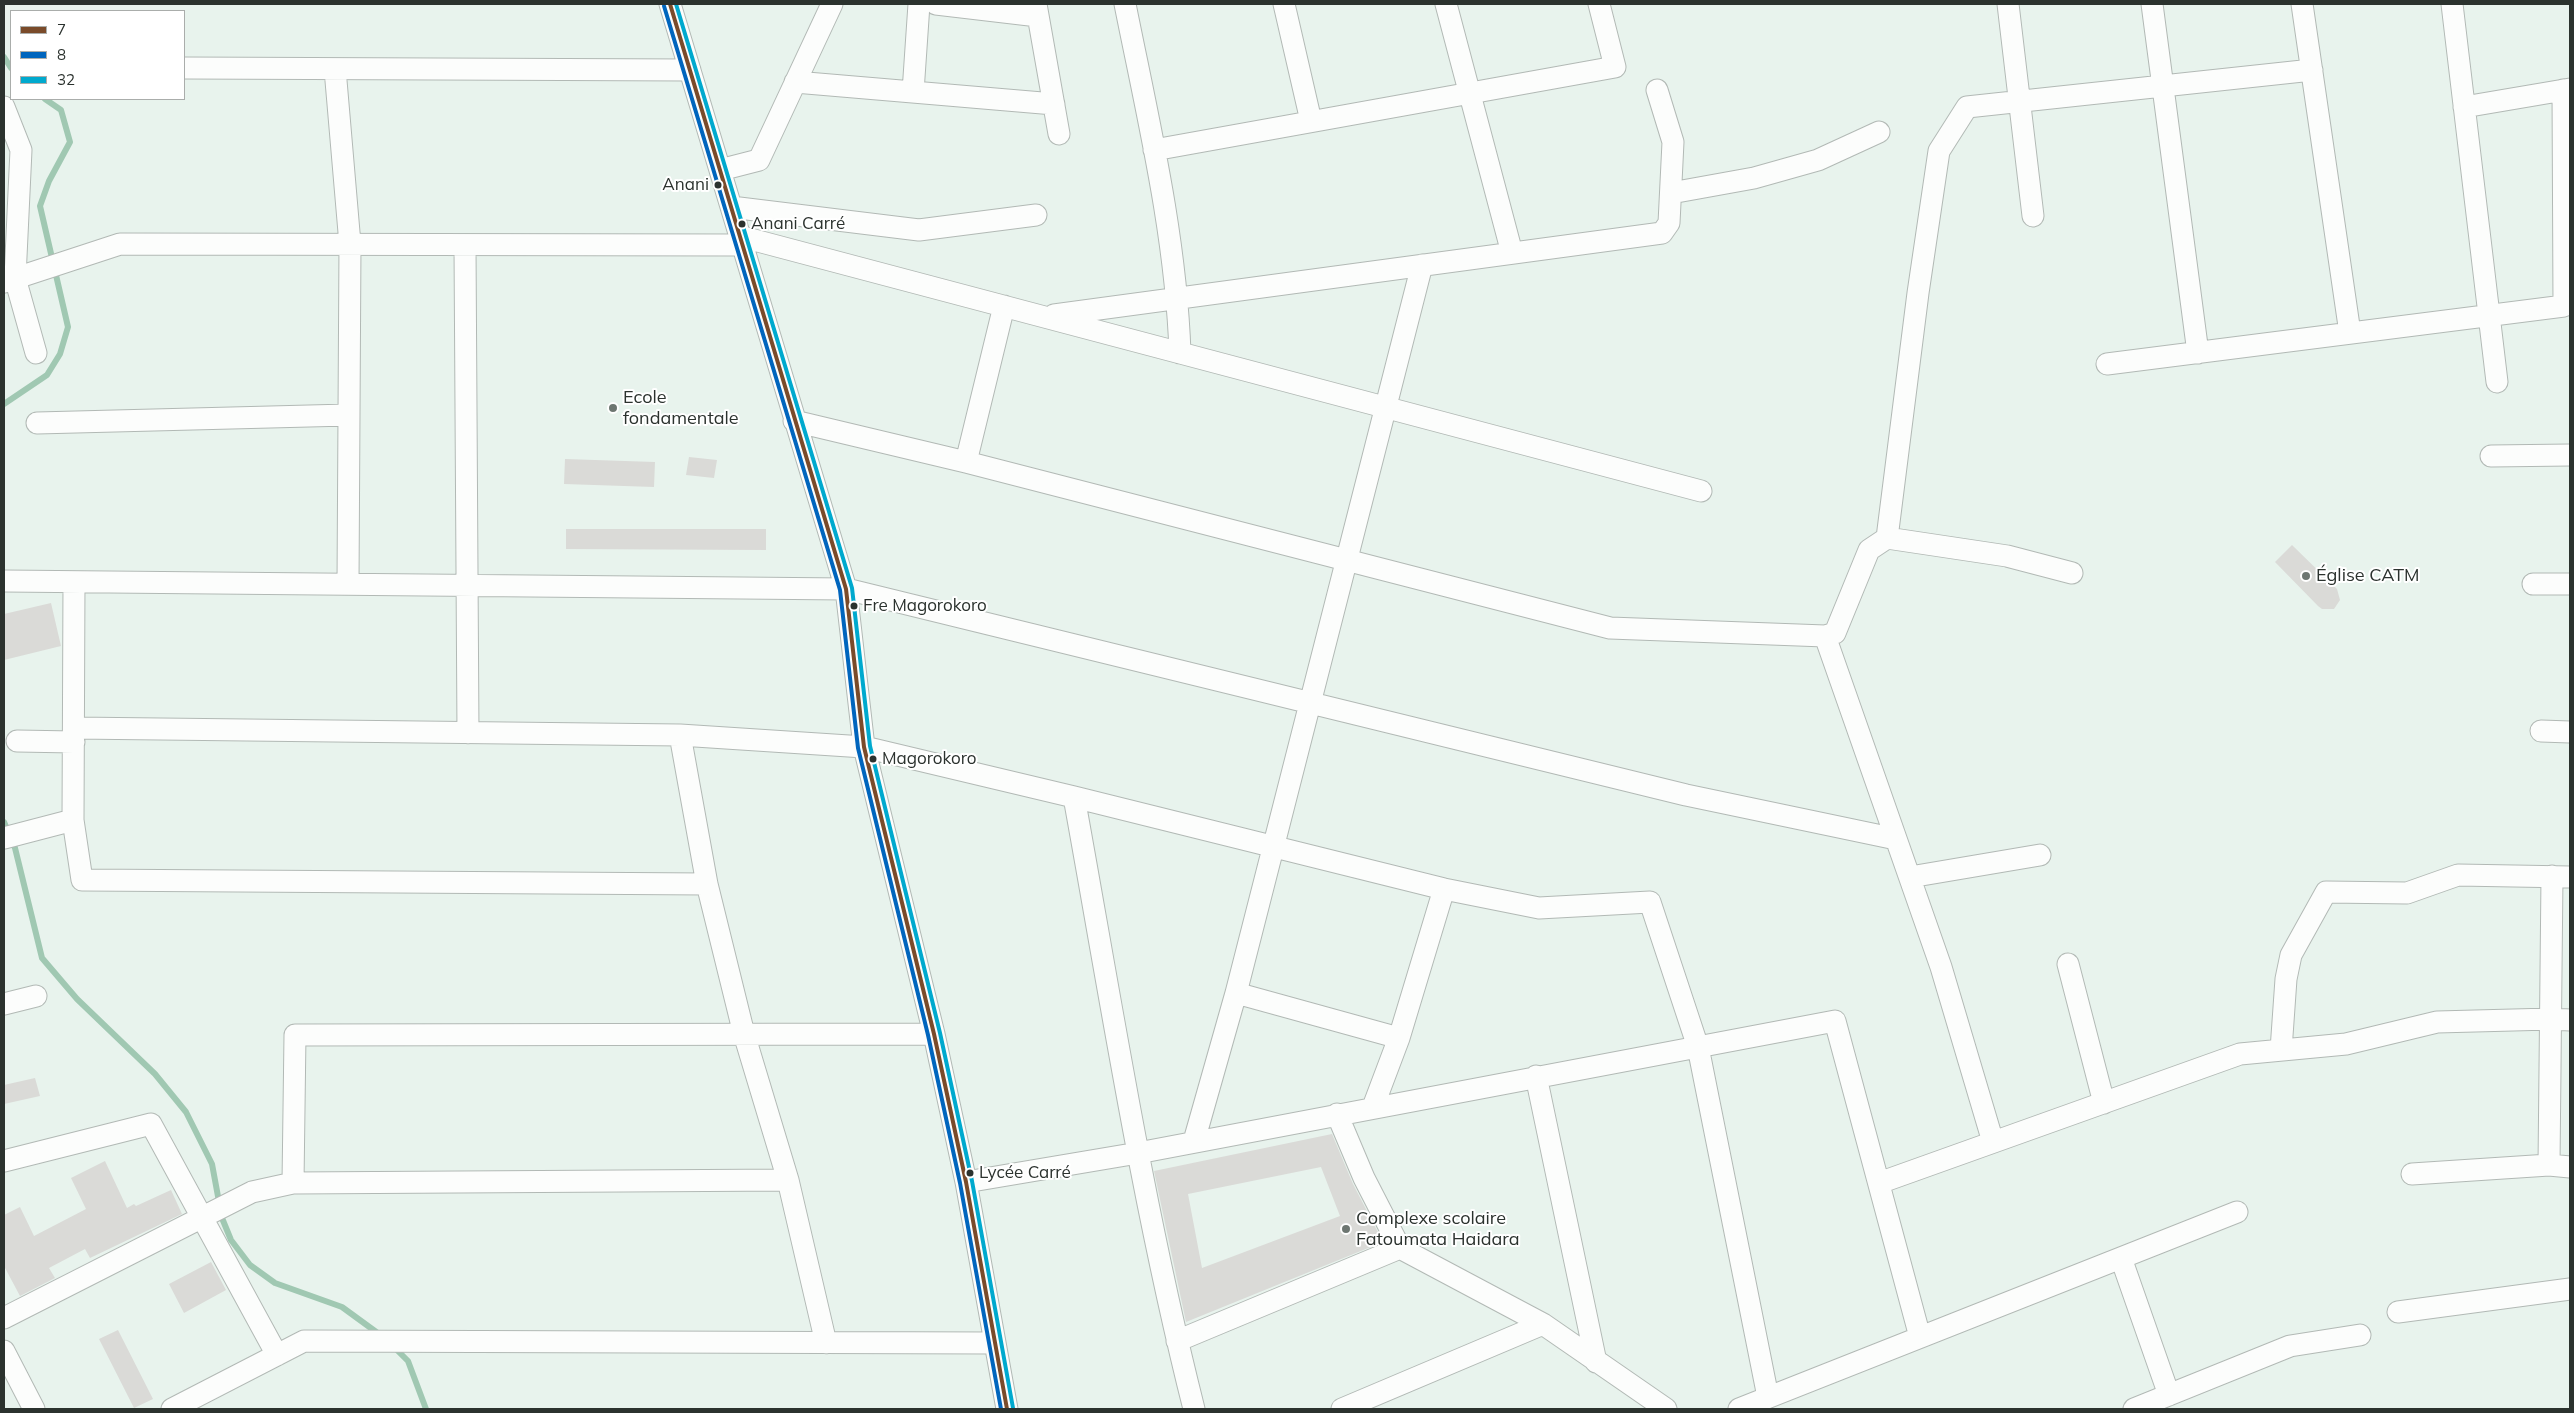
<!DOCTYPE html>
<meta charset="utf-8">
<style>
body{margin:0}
#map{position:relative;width:2574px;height:1413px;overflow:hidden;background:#e8f3ed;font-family:Mulish,sans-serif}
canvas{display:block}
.frame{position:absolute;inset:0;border:5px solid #2b322e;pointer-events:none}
.legend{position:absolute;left:10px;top:10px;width:175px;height:90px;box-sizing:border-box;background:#fff;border:1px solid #aaadab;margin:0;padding:6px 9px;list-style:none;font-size:15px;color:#2b322e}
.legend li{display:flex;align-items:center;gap:10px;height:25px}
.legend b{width:25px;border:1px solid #aaadab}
</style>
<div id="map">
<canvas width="2574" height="1413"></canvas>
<div class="frame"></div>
<ul class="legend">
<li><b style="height:6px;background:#7a4b2a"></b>7</li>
<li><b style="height:6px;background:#0065bd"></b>8</li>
<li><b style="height:6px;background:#00a9ce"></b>32</li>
</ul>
</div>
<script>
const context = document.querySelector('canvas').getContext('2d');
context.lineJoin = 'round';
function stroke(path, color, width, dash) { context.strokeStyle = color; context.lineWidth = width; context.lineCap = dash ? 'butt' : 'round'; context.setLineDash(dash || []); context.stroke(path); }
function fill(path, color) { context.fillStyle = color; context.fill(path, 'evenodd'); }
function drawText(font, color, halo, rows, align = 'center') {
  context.font = font + ' Mulish,sans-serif'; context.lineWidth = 4; context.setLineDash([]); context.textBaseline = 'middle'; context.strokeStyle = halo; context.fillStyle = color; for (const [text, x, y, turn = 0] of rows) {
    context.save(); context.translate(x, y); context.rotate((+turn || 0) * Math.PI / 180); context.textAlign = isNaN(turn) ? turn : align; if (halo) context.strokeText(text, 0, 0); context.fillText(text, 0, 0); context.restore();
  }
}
stroke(new Path2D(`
 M 4,57 L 11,68
 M 4,404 L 47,375 L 60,354 L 68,327 L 40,206 L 49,181 L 70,142 L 61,110 L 45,99
 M 4,822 L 15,848 L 42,958 L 77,999 L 155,1074 L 186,1112 L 212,1164 L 222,1218 L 231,1240 L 250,1265 L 275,1283 L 342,1307 L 379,1334
 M 394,1347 L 408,1361 L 426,1409`), '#a0c8b2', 6);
fill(new Path2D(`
 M 689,457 L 717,460 L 714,478 L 686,475 Z
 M 565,459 L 655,462 L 654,487 L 564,484 Z
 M 566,529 L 766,529 L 766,550 L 566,549 Z
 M 2292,545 L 2337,589 L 2340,600 L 2334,609 L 2322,609 L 2318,606 L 2275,562 Z
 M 51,603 L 61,646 L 4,660 L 4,614 Z
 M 35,1078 L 40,1096 L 4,1104 L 4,1085 Z
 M 1332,1134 L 1353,1184 L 1383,1242 L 1186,1322 L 1154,1171 ZM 1321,1167 L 1340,1216 L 1202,1268 L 1188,1194 Z
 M 105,1161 L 127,1208 L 134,1204 L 136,1206 L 171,1190 L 182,1214 L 90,1258 L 85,1249 L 49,1268 L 55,1278 L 20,1296 L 4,1266 L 4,1215 L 20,1207 L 34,1236 L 86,1209 L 71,1178 Z
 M 211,1262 L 226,1290 L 184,1313 L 169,1284 Z
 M 118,1330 L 153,1399 L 134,1408 L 99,1339 Z`), '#dadad7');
const street = new Path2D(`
 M 670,4 L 846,589 L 864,747 L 934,1034 L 966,1182 L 1007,1409
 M 936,4 L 1038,16
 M 1036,4 L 1059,134
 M 1125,4 C 1148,119 1176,235 1180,353
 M 1284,4 L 1311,121
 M 1446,4 L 1512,253
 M 2008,4 L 2033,216
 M 2152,4 L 2198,353
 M 2302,4 L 2350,333
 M 2452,4 L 2497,382
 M 184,68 L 690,70
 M 335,69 L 350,244 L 348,584
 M 795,82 L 1054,104
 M 913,92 L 919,4
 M 4,107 L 21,150 L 15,278 L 36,353
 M 2464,107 L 2570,89
 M 1154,150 L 1615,67 L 1599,4
 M 720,170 L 759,160 L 832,4
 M 1671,193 L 1754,178 L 1818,160 L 1879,132
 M 731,207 L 919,230 L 1036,215
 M 739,236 L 1701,491
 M 465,246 L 468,733
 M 4,282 L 120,244 L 742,245
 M 1054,315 L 1662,233 L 1669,223 L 1673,142 L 1657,90
 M 2107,364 L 2564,306 L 2563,90
 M 794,421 L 966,462 L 1610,628 L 1825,636 L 1835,633 L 1869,550 L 1887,538 L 2007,556 L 2072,573
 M 37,423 L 348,415
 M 2491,456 L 2570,455
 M 966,462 L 1004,306
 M 1887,538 L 1918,293 L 1939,151 L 1967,107 L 2312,70
 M 4,581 L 846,589 L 1686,795 L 1896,839
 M 74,582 L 73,820 L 82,880 L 707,884
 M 2533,584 L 2570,584
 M 1825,636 L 1941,967 L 1993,1142
 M 74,728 L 680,735 L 864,747 L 1074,797 L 1444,889 L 1539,908 L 1650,902 L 1698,1047 L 1768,1397
 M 2541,731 L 2570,732
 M 680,735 L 707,884 L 744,1034 L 788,1180 L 826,1343
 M 17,741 L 74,742
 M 1074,797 C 1111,1001 1143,1207 1194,1409
 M 4,838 L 73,820
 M 1910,877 L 2040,855
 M 2068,964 L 2104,1103
 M 1236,993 L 1399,1038
 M 4,1004 L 36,996
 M 2281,1050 L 2286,979 L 2291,955 L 2326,892 L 2407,893 L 2458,875 L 2570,877
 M 1536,1076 L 1596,1362
 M 1373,1107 L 1399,1038 L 1444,889
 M 1337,1114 L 1364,1178 L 1400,1248 L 1543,1324 L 1666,1409
 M 1194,1141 L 1236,993 L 1422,265
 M 4,1161 L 151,1124 L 277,1355
 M 2549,1165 L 2552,876
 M 2412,1174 L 2549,1165 L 2570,1167
 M 966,1182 L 1138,1153 L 1835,1021 L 1920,1337
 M 293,1183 L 295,1035 L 934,1034
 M 1879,1183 L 2240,1054 L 2346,1044 L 2437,1022 L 2551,1019 L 2570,1020
 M 2121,1258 L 2169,1395
 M 2398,1312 L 2570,1289
 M 4,1318 L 252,1192 L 293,1183 L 788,1180
 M 1177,1341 L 1400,1248
 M 4,1351 L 34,1409
 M 172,1409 L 304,1341 L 994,1343
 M 1342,1409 L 1543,1324
 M 1739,1409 L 2237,1212
 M 2134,1409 L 2290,1346 L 2360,1335`);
stroke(street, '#b2b9b5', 23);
stroke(street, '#fcfdfc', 21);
stroke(new Path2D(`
 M 670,4 L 846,589 L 864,747 L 934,1034 L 966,1182 L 1007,1409`), '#7a4b2a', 4);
stroke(new Path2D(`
 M 664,6 L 840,590 L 858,748 L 928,1035 L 960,1183 L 1001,1409`), '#0065bd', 4);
stroke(new Path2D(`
 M 676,4 L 852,588 L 870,746 L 940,1033 L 972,1181 L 1013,1408`), '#00a9ce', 4);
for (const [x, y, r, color] of [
 [718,185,4.5,"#2b322e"],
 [742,224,4.5,"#2b322e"],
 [613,408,5,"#6d7671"],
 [2306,576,5,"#6d7671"],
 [854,606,4.5,"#2b322e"],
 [873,759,4.5,"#2b322e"],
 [970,1173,4.5,"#2b322e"],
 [1346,1229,5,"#6d7671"]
]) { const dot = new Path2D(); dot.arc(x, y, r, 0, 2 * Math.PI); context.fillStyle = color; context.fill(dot); stroke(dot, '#fff', 2); }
drawText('17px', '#2b322e', '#fff', [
 ["Anani",709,185,"right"],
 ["Anani Carré",751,224],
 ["Fre Magorokoro",863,606],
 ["Magorokoro",882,759],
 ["Lycée Carré",979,1173]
], 'left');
drawText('18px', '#2b322e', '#fff', [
 ["Ecole",623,398],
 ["fondamentale",623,419],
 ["Église CATM",2316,576],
 ["Complexe scolaire",1356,1219],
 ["Fatoumata Haidara",1356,1240]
], 'left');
</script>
